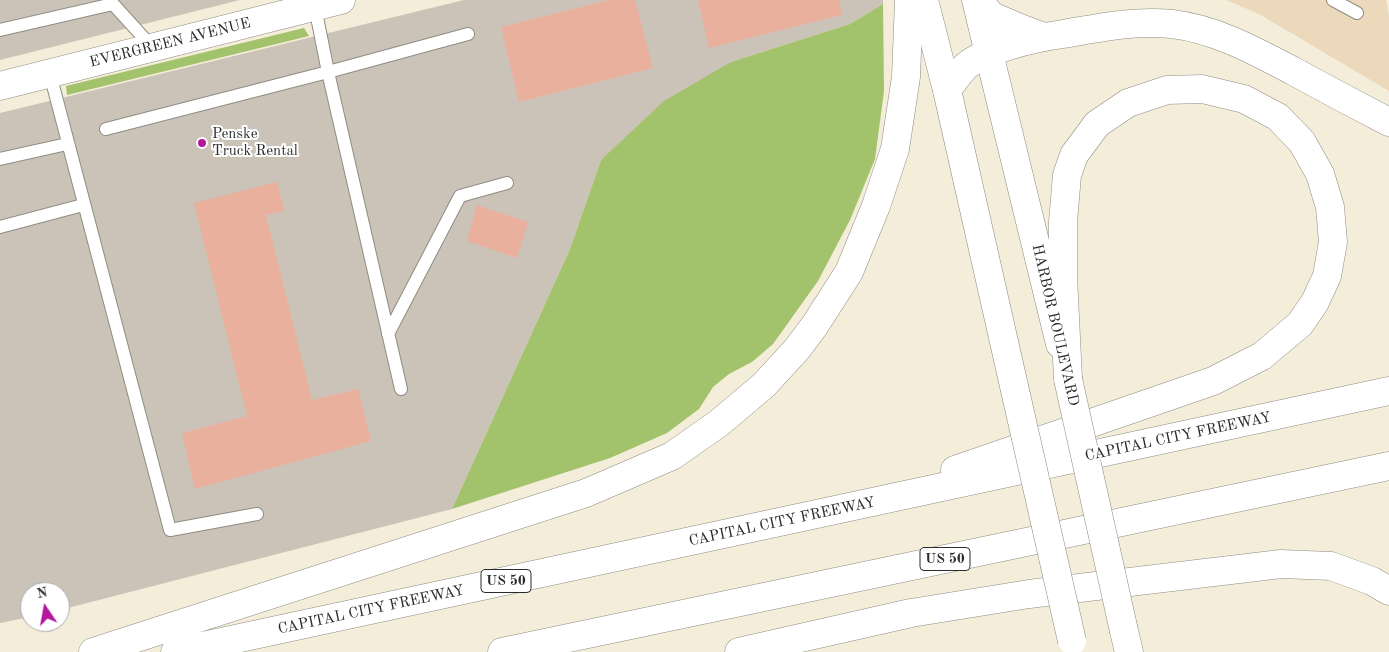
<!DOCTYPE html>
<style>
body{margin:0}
#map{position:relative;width:1389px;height:652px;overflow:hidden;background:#f3edd9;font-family:"Old Standard TT",serif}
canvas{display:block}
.north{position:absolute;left:20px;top:582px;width:50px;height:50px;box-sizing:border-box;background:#fff;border:1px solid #aaa;border-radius:50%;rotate:348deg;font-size:14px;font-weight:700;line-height:20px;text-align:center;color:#2b2b2b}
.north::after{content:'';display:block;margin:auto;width:18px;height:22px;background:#b5179e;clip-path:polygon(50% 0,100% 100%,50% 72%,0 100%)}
</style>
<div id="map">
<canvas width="1389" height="652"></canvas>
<div class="north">N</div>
</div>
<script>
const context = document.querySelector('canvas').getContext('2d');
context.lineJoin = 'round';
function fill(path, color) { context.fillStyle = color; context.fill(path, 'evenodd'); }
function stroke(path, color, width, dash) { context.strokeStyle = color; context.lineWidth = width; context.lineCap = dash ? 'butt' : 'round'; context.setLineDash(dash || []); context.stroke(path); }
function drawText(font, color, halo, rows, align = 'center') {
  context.font = font + ' "Old Standard TT",serif'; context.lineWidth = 4; context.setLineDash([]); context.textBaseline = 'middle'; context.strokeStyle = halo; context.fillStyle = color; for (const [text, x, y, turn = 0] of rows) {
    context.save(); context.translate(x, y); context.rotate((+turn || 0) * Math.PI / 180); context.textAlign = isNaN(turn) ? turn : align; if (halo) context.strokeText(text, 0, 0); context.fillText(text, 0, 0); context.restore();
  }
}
fill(new Path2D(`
 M 1226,0 L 1386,0 L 1389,16 L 1389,91 L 1259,14 Z`), '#ecd8ba');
fill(new Path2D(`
 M 0,0 L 240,0 L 0,60 Z
 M 464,0 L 883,0 L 883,4 L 850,24 L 731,62 L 601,160 L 570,249 L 452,509 L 60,610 L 60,592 L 30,592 L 30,617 L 0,623 L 0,113 Z`), '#cbc3b8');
fill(new Path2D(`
 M 883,4 L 884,91 L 875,159 L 850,220 L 818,281 L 773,344 L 752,362 L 729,374 L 713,387 L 699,409 L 667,433 L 610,458 L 452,509 L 570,249 L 601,160 L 664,101 L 731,62 L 850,24 Z
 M 304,28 L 309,36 L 67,95 L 66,86 Z`), '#a2c26b');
fill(new Path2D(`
 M 609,0 L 635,0 L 653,68 L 519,102 L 501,27 Z
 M 698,0 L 839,0 L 842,15 L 709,48 Z
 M 277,182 L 284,211 L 266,215 L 312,400 L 358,389 L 371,441 L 195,489 L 182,433 L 247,416 L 194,203 Z
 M 477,205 L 528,222 L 517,258 L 467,241 Z`), '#eab09e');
const service = new Path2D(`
 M 1333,0 L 1357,13
 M 315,7 L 328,72 L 401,389
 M 0,30 L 113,4 L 153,48
 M 50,74 L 170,530 L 257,514
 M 106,129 L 328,72 L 468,34
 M 0,159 L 67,144
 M 0,227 L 83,205
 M 388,334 L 460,196 L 507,183`);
const tertiary = new Path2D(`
 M 0,86 L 341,0`);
const secondary = new Path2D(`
 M 924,0 L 947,90 L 1014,386
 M 976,0 L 1060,344
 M 1124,631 L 1129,652`);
const motorway = new Path2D(`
 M 977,0 L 992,16 L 1020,28 L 1044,37
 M 947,90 C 953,82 959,73 966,66 C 988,48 1035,38 1063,34 C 1099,28 1135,20 1172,24 C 1216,29 1257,52 1295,72 C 1326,89 1358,106 1389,122
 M 955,470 L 1213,381 L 1262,356 L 1300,324 L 1315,302 L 1327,276 L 1333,242 L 1330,207 L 1320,174 L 1302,142 L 1278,117 L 1244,99 L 1202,89 L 1167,90 L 1128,103 L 1097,124 L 1074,155 L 1067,175 L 1063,222 L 1063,276 L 1068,379
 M 93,652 L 586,493 L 672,456 L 719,423 L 764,385 L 797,349 L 815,325 L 849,272 L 876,206 L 895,149 L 906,77 L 909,0
 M 175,652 L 1389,391
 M 502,652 L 1389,466
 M 739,652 L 911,613 L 1029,594 L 1281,564 L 1331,566 L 1372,581 L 1389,591`);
stroke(service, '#8f8c82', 14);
stroke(tertiary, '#8f8c82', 29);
stroke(secondary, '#8f8c82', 29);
stroke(motorway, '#8f8c82', 29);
stroke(service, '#fff', 12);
stroke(tertiary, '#fff', 28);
stroke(secondary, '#fff', 28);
stroke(motorway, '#fff', 28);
const secondaryBridge = new Path2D(`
 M 1068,379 L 1124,631
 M 1014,386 L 1072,641`);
stroke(secondaryBridge, '#8f8c82', 29, []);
stroke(secondaryBridge, '#fff', 28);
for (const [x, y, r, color] of [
 [202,143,5,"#b5179e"]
]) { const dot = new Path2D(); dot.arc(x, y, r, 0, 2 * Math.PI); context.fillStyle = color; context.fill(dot); stroke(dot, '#fff', 2); }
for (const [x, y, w] of [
 [945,559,50],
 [506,581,50]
]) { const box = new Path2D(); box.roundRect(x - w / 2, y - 11.5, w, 23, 4); context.fillStyle = '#fff'; context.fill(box); stroke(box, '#2b2b2b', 1); }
drawText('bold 14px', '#2b2b2b', null, [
 ["US 50",945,559],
 ["US 50",506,581]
]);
drawText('15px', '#2b2b2b', '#fff', [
 ["EVERGREEN AVENUE",170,43,-14],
 ["HARBOR BOULEVARD",1055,325,77],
 ["CAPITAL CITY FREEWAY",1178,437,-12],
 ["CAPITAL CITY FREEWAY",782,522,-12],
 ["CAPITAL CITY FREEWAY",371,610,-12]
]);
drawText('15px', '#2b2b2b', '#fff', [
 ["Penske",212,134],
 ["Truck Rental",212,151]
], 'left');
</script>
